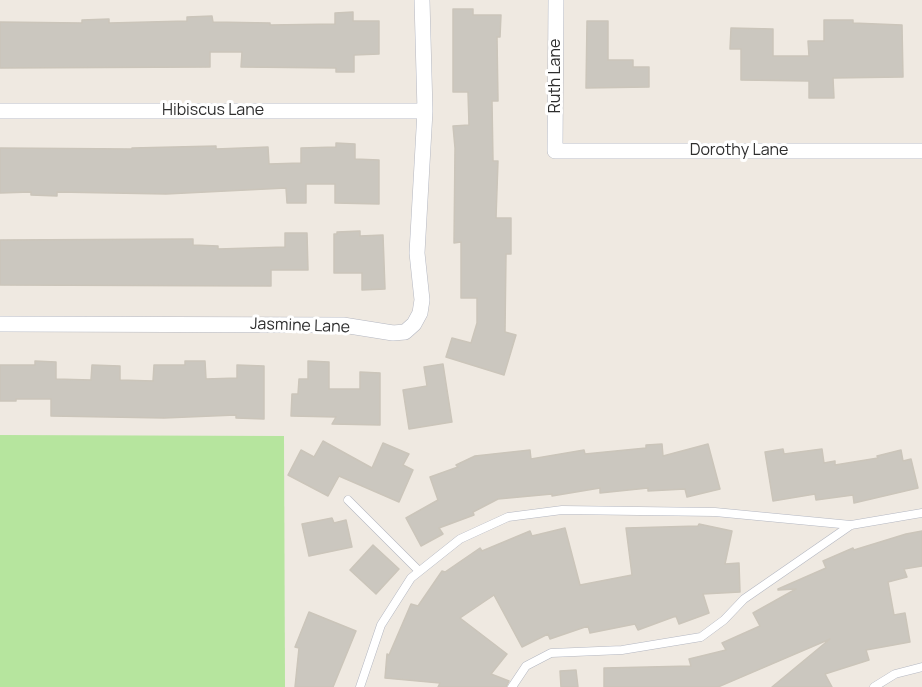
<!DOCTYPE html>
<style>
body{margin:0}
canvas{display:block;background:#efe9e1}
</style>
<canvas width="922" height="687"></canvas>
<script>
const context = document.querySelector('canvas').getContext('2d');
context.lineJoin = 'round';
function fill(path, color) { context.fillStyle = color; context.fill(path, 'evenodd'); }
function stroke(path, color, width, dash) { context.strokeStyle = color; context.lineWidth = width; context.lineCap = dash ? 'butt' : 'round'; context.setLineDash(dash || []); context.stroke(path); }
function drawText(font, color, halo, rows, align = 'center') {
  context.font = font + ' Manrope,sans-serif'; context.lineWidth = 6; context.setLineDash([]); context.textBaseline = 'middle'; context.strokeStyle = halo; context.fillStyle = color; for (const [text, x, y, turn = 0] of rows) {
    context.save(); context.translate(x, y); context.rotate((+turn || 0) * Math.PI / 180); context.textAlign = isNaN(turn) ? turn : align; if (halo) context.strokeText(text, 0, 0); context.fillText(text, 0, 0); context.restore();
  }
}
fill(new Path2D(`
 M 0,435 L 284,436 L 285,687 L 0,687 Z`), '#b6e59e');
const building = new Path2D(`
 M 453,9 L 473,9 L 473,15 L 501,15 L 500,37 L 497,37 L 498,101 L 492,101 L 493,161 L 498,161 L 496,218 L 511,218 L 511,254 L 506,254 L 505,332 L 516,335 L 504,375 L 446,357 L 452,338 L 471,343 L 477,323 L 477,298 L 461,298 L 461,242 L 454,243 L 455,148 L 453,126 L 469,125 L 468,92 L 453,92 Z
 M 353,12 L 353,21 L 379,21 L 379,54 L 354,55 L 354,72 L 336,72 L 336,68 L 241,67 L 242,52 L 210,52 L 210,67 L 0,68 L 0,22 L 82,23 L 82,20 L 109,19 L 109,23 L 187,21 L 187,17 L 212,16 L 213,22 L 270,23 L 270,25 L 335,24 L 335,13 Z
 M 824,20 L 853,20 L 853,23 L 902,25 L 903,77 L 833,78 L 834,98 L 809,98 L 809,81 L 741,80 L 741,49 L 730,49 L 731,28 L 773,29 L 773,56 L 809,56 L 808,41 L 824,41 Z
 M 587,21 L 608,21 L 608,60 L 633,60 L 633,67 L 649,67 L 649,87 L 586,88 Z
 M 336,143 L 355,144 L 355,159 L 379,160 L 379,204 L 335,203 L 335,184 L 306,184 L 306,203 L 287,203 L 286,188 L 166,194 L 57,192 L 57,196 L 31,195 L 31,192 L 0,193 L 0,148 L 132,149 L 132,148 L 216,146 L 216,149 L 268,147 L 269,164 L 301,163 L 301,148 L 336,147 Z
 M 360,231 L 360,236 L 383,235 L 385,289 L 362,290 L 362,273 L 334,273 L 334,234 L 337,234 L 337,232 Z
 M 285,233 L 307,233 L 308,270 L 271,270 L 271,286 L 0,285 L 0,240 L 193,239 L 193,245 L 218,246 L 218,249 L 285,247 Z
 M 35,361 L 56,362 L 56,379 L 91,380 L 92,365 L 120,366 L 120,380 L 153,381 L 154,365 L 185,365 L 185,361 L 205,361 L 206,379 L 237,378 L 237,365 L 264,366 L 264,419 L 236,418 L 236,415 L 164,418 L 51,416 L 51,399 L 16,399 L 16,401 L 0,401 L 0,365 L 35,365 Z
 M 308,361 L 329,362 L 329,389 L 360,389 L 360,372 L 380,373 L 380,425 L 332,424 L 336,417 L 291,416 L 292,394 L 298,394 L 299,379 L 308,379 Z
 M 443,364 L 452,422 L 409,429 L 403,390 L 427,386 L 424,367 Z
 M 323,441 L 372,468 L 383,443 L 409,454 L 403,465 L 413,470 L 399,502 L 339,476 L 328,496 L 288,475 L 301,450 L 314,457 Z
 M 662,444 L 663,456 L 708,444 L 720,489 L 687,497 L 685,489 L 648,491 L 648,488 L 600,493 L 600,488 L 552,496 L 552,494 L 498,499 L 473,512 L 474,515 L 439,528 L 443,534 L 421,546 L 406,518 L 438,500 L 430,477 L 458,467 L 456,465 L 475,456 L 530,450 L 531,459 L 584,450 L 585,454 L 646,448 L 646,445 Z
 M 783,449 L 784,454 L 822,449 L 824,463 L 835,461 L 835,465 L 878,458 L 877,456 L 901,450 L 903,461 L 911,459 L 918,488 L 854,503 L 853,495 L 816,500 L 815,494 L 773,501 L 765,452 Z
 M 332,518 L 334,523 L 346,520 L 352,547 L 309,556 L 302,524 Z
 M 699,524 L 732,531 L 725,564 L 739,563 L 740,592 L 703,594 L 709,613 L 679,624 L 676,616 L 638,630 L 635,624 L 590,633 L 588,626 L 550,639 L 548,634 L 522,647 L 494,595 L 460,618 L 507,654 L 491,674 L 509,681 L 506,687 L 438,687 L 440,683 L 385,678 L 387,654 L 389,655 L 411,604 L 418,606 L 442,571 L 445,572 L 480,548 L 482,551 L 530,531 L 532,536 L 565,528 L 580,585 L 632,575 L 626,528 L 698,526 Z
 M 922,531 L 922,566 L 904,569 L 907,577 L 888,582 L 894,615 L 905,613 L 910,642 L 866,650 L 869,660 L 825,674 L 832,687 L 772,687 L 830,639 L 718,687 L 604,687 L 604,668 L 691,666 L 689,659 L 726,650 L 722,643 L 760,626 L 753,613 L 796,589 L 778,590 L 778,589 L 826,568 L 823,561 L 853,548 L 854,550 L 906,534 Z
 M 373,545 L 399,569 L 376,594 L 350,570 Z
 M 309,612 L 356,631 L 333,687 L 295,687 L 299,648 L 295,647 Z
 M 576,670 L 578,687 L 561,687 L 560,671 Z`);
fill(building, '#cbc7bf');
stroke(building, '#cbc5ba', 1.5);
const lane = new Path2D(`
 M 348,500 L 419,571
 M 360,687 L 381,625 L 411,578 L 460,539 L 508,517 L 562,510 L 715,512 L 851,525
 M 512,687 L 526,666 L 551,653 L 622,650 L 701,637 L 724,620 L 744,599 L 851,525 L 922,513
 M 874,687 L 895,674 L 922,667`);
const street = new Path2D(`
 M 556,0 L 555,151 L 922,151
 M 0,111 L 425,111
 M 0,324 L 343,325 L 393,333 L 405,332 L 414,324 L 420,313 L 422,300 L 417,253 L 425,111 L 422,0`);
stroke(lane, '#b4b7c1', 9);
stroke(street, '#b4b7c1', 16);
stroke(lane, '#fff', 8);
stroke(street, '#fff', 15);
drawText('16px', '#2e2e2e', '#fff', [
 ["Ruth Lane",556,76,-90],
 ["Hibiscus Lane",213,111],
 ["Dorothy Lane",739,151],
 ["Jasmine Lane",300,326,2]
]);
</script>
